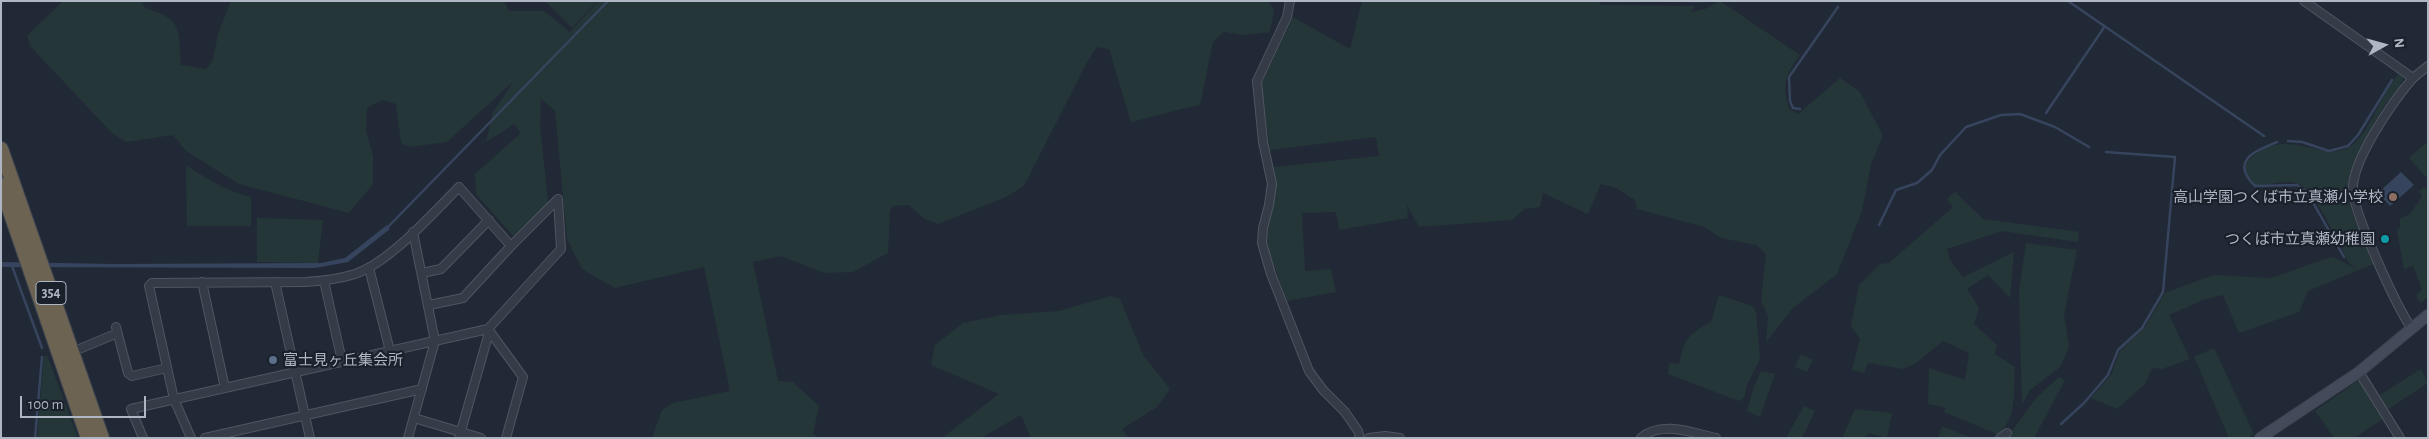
<!DOCTYPE html>
<meta charset="utf-8">
<style>
body{margin:0}
#map{position:relative;width:2429px;height:439px;overflow:hidden;background:#222936;font-family:"Alegreya Sans",sans-serif}
canvas{display:block}
.frame{position:absolute;inset:0;border:2px solid #afb6c4;pointer-events:none}
.north{position:absolute;left:2359px;top:20px;width:50px;height:50px;-webkit-text-stroke:4px #1a212b;paint-order:stroke;rotate:83deg;font-size:14px;font-weight:700;line-height:20px;text-align:center;color:#afb6c4}
.north::after{content:'';display:block;margin:auto;width:18px;height:22px;background:#afb6c4;clip-path:polygon(50% 0,100% 100%,50% 72%,0 100%)}
.scale{position:absolute;left:20px;top:396px;width:126px;height:22px;box-sizing:border-box;border:2px solid #afb6c4;border-top:0;padding-left:6px;font-size:15px;line-height:18px;white-space:nowrap;color:#afb6c4;-webkit-text-stroke:4px #1a212b;paint-order:stroke}
</style>
<div id="map">
<canvas width="2429" height="439"></canvas>
<div class="frame"></div>
<div class="north">N</div>
<div class="scale">100 m</div>
</div>
<script>
const context = document.querySelector('canvas').getContext('2d');
context.lineJoin = 'round';
function fill(path, color) { context.fillStyle = color; context.fill(path, 'evenodd'); }
function stroke(path, color, width, dash) { context.strokeStyle = color; context.lineWidth = width; context.lineCap = dash ? 'butt' : 'round'; context.setLineDash(dash || []); context.stroke(path); }
function drawText(font, color, halo, rows, align = 'center') {
  context.font = font + ' "Alegreya Sans","Noto Sans JP",sans-serif'; context.lineWidth = 4.5; context.setLineDash([]); context.textBaseline = 'middle'; context.strokeStyle = halo; context.fillStyle = color; for (const [text, x, y, turn = 0] of rows) {
    context.save(); context.translate(x, y); context.rotate((+turn || 0) * Math.PI / 180); context.textAlign = isNaN(turn) ? turn : align; if (halo) context.strokeText(text, 0, 0); context.fillText(text, 0, 0); context.restore();
  }
}
fill(new Path2D(`
 M 63,1 L 142,1 L 145,8 C 184,20 178,28 181,65 L 206,69 L 213,60 L 218,34 L 231,1 L 504,1 L 509,11 L 544,11 L 570,32 L 598,1 L 1268,1 L 1274,10 L 1270,32 L 1244,35 L 1224,32 L 1213,42 L 1200,105 C 1176,109 1154,117 1131,122 L 1109,49 L 1097,47 L 1087,62 L 1024,186 L 1006,197 L 938,224 L 923,218 L 909,205 L 893,206 L 890,211 L 888,253 L 853,272 L 824,273 L 781,256 L 753,262 L 778,381 L 793,382 L 819,406 L 813,434 L 820,438 L 652,438 L 662,410 L 673,403 L 730,391 L 704,267 L 615,288 L 582,269 L 567,239 L 555,111 L 541,99 L 540,125 L 548,203 L 513,236 L 476,194 L 475,174 L 521,133 L 514,124 L 486,142 L 493,112 L 514,81 L 447,142 L 409,147 L 401,143 L 396,104 L 382,100 L 367,108 L 366,130 L 373,156 L 373,184 L 349,213 L 239,184 L 186,151 L 173,135 L 126,142 L 112,133 L 31,47 L 27,36 Z
 M 545,1 L 597,1 L 572,28 Z
 M 1362,1 L 1597,1 L 1602,5 L 1695,6 L 1691,12 L 1705,9 L 1720,1 L 1800,55 C 1785,76 1782,83 1789,109 L 1798,114 L 1840,78 L 1860,92 L 1883,136 L 1871,164 L 1862,211 L 1837,274 L 1793,308 L 1766,342 L 1768,316 L 1761,301 L 1766,254 L 1757,245 L 1721,238 L 1705,227 L 1637,209 L 1635,200 L 1616,188 L 1601,184 L 1588,214 L 1543,193 L 1540,207 L 1524,209 L 1512,220 L 1419,227 L 1407,205 L 1408,218 L 1339,230 L 1336,212 L 1302,213 L 1305,271 L 1331,269 L 1336,292 L 1287,301 L 1269,251 L 1267,237 L 1276,185 L 1274,167 L 1379,156 L 1376,137 L 1270,150 L 1261,84 L 1293,17 L 1350,49 Z
 M 2399,74 L 2404,76 C 2401,89 2390,97 2383,108 C 2371,127 2343,177 2348,199 C 2354,221 2365,243 2373,264 L 2308,291 L 2299,312 L 2239,333 L 2223,295 L 2205,299 L 2169,315 L 2190,359 L 2162,369 L 2152,368 L 2145,384 L 2117,409 L 2091,398 L 2111,375 L 2120,351 L 2146,326 L 2165,293 L 2213,275 L 2271,278 L 2331,257 C 2341,259 2347,265 2357,269 L 2349,263 C 2340,246 2315,190 2299,184 C 2288,179 2269,185 2256,186 L 2244,170 L 2245,165 C 2282,119 2322,166 2351,146 C 2371,132 2381,92 2399,74 Z
 M 2426,143 L 2428,145 L 2428,179 L 2409,158 Z
 M 186,165 C 207,179 226,191 251,197 L 251,226 L 187,226 Z
 M 2424,187 L 2428,190 L 2428,297 L 2421,303 L 2416,296 L 2422,289 L 2413,266 L 2404,269 L 2397,231 L 2400,227 L 2400,219 L 2410,214 L 2422,197 L 2419,191 Z
 M 1955,192 L 1983,219 L 2079,232 L 2078,242 L 2002,231 L 1947,249 L 1950,260 L 1963,277 L 2014,252 L 2010,298 L 1988,275 L 1967,289 L 1979,308 L 1974,324 L 1997,345 L 1995,354 L 2015,367 C 2013,390 2018,420 1997,434 L 1944,412 L 1946,408 L 1928,404 L 1929,368 L 1965,380 L 1969,353 L 1943,341 L 1916,363 L 1903,369 L 1868,363 L 1864,373 L 1852,370 L 1860,339 L 1851,326 L 1859,285 L 1880,264 L 1889,263 L 1953,207 L 1947,199 Z
 M 257,218 L 323,220 L 318,263 L 257,262 Z
 M 2026,243 L 2077,250 L 2064,315 L 2069,347 L 2060,367 L 2030,390 L 2022,404 L 2019,291 Z
 M 1719,295 L 1752,306 L 1756,312 L 1760,359 L 1747,385 L 1744,398 L 1739,401 L 1668,374 L 1669,363 L 1679,364 C 1685,338 1687,335 1711,322 Z
 M 1111,296 L 1120,299 L 1143,355 L 1170,389 L 1157,407 L 1122,429 L 1129,438 L 1031,438 L 1021,415 L 981,438 L 942,438 L 999,394 L 931,365 L 935,345 L 963,323 L 1002,315 L 1059,311 Z
 M 2214,348 L 2254,434 L 2248,438 L 2229,438 L 2194,357 Z
 M 1801,354 L 1813,360 L 1807,372 L 1795,367 Z
 M 47,355 L 78,438 L 37,438 L 44,356 Z
 M 2421,369 L 2428,383 L 2387,410 L 2377,397 Z
 M 1761,371 L 1775,374 L 1760,417 L 1747,411 L 1753,389 Z
 M 2059,377 L 2065,380 L 2034,438 L 2007,438 L 2036,398 Z
 M 2359,380 L 2383,419 L 2354,438 L 2334,438 L 2315,411 Z
 M 1804,406 L 1815,411 L 1802,438 L 1786,438 Z
 M 1855,409 L 1892,413 L 1887,438 L 1868,433 L 1866,438 L 1842,438 Z
 M 1942,426 L 1972,438 L 1938,438 Z`), '#243638');
fill(new Path2D(`
 M 2401,172 L 2414,185 L 2390,206 L 2378,193 Z
 M 387,225 L 390,229 L 348,262 L 315,268 L 1,267 L 1,262 L 114,264 L 321,263 L 345,258 Z`), '#36445d');
stroke(new Path2D(`
 M 1686,1 L 1703,1
 M 2068,1 L 2264,136
 M 1800,109 L 1793,108 L 1790,101 L 1789,77 L 1838,7
 M 2046,113 L 2105,26
 M 2288,141 L 2302,142 L 2329,151 L 2348,146 L 2358,135 L 2392,80
 M 2277,142 C 2253,152 2230,161 2255,186 L 2297,185 L 2307,192 L 2344,257
 M 1879,225 L 1896,190 L 1917,183 L 1932,170 L 1940,155 L 1966,127 L 2001,115 L 2020,114 L 2055,127 L 2089,147
 M 386,229 L 608,1
 M 12,266 L 42,348
 M 2061,424 L 2084,403 L 2108,375 L 2118,350 L 2142,328 L 2163,292 L 2175,157 L 2106,152
 M 35,438 L 42,357`), '#36445d', 2.5);
const street = new Path2D(`
 M 1290,1 L 1287,17 L 1257,81 L 1263,142 L 1272,184 L 1269,205 L 1263,228 L 1262,243 L 1271,274 L 1309,371 L 1323,390 L 1345,412 L 1358,431 L 1360,438
 M 2304,1 L 2413,78 L 2428,66
 M 369,268 L 390,351
 M 422,273 L 441,269 L 489,220
 M 324,281 L 342,361
 M 202,282 L 225,388
 M 275,282 L 310,438
 M 429,305 L 463,298 L 511,246
 M 116,327 L 128,373 L 132,376 L 167,368
 M 488,329 L 523,377 L 506,438
 M 2412,329 C 2396,306 2356,218 2353,192 C 2350,162 2394,100 2413,78
 M 72,352 L 113,335
 M 2359,372 L 2400,438
 M 414,418 L 481,438
 M 143,438 L 131,409 L 488,329 L 561,249 L 558,199
 M 191,438 L 174,399 L 149,286 L 152,283 L 306,282 C 322,281 339,279 355,274 C 389,263 433,213 459,187 L 511,246 L 558,199
 M 205,438 L 422,389
 M 408,438 L 435,341 L 413,232
 M 459,438 L 488,336 L 488,329
 M 1369,438 L 1385,436 L 1400,438
 M 1641,438 C 1661,420 1693,433 1716,438
 M 2000,438 L 2007,433`);
const secondary = new Path2D(`
 M 2260,438 L 2359,372 L 2428,315`);
const highway = new Path2D(`
 M 1,149 L 102,438
 M 1,185 L 88,438`);
stroke(street, '#4f5662', 10);
stroke(secondary, '#3e4551', 12);
stroke(highway, '#3f4652', 16);
stroke(street, '#353b47', 8);
stroke(secondary, '#434b5a', 10);
stroke(highway, '#6d6352', 14);
for (const [x, y, r, color] of [
 [2393,197,5,"#8d6e63"],
 [2385,239,5,"#0f9aa8"],
 [273,360,5,"#5c6f8a"]
]) { const dot = new Path2D(); dot.arc(x, y, r, 0, 2 * Math.PI); context.fillStyle = color; context.fill(dot); stroke(dot, '#1a212b', 2); }
for (const [x, y, w] of [
 [51,293,30]
]) { const box = new Path2D(); box.roundRect(x - w / 2, y - 11.5, w, 23, 4); context.fillStyle = '#1a212b'; context.fill(box); stroke(box, '#afb6c4', 1); }
drawText('bold 14px', '#afb6c4', null, [
 ["354",51,293]
]);
drawText('15px', '#afb6c4', '#1a212b', [
 ["高山学園つくば市立真瀬小学校",2383,197],
 ["つくば市立真瀬幼稚園",2375,239],
 ["富士見ヶ丘集会所",283,360,"left"]
], 'right');
</script>
